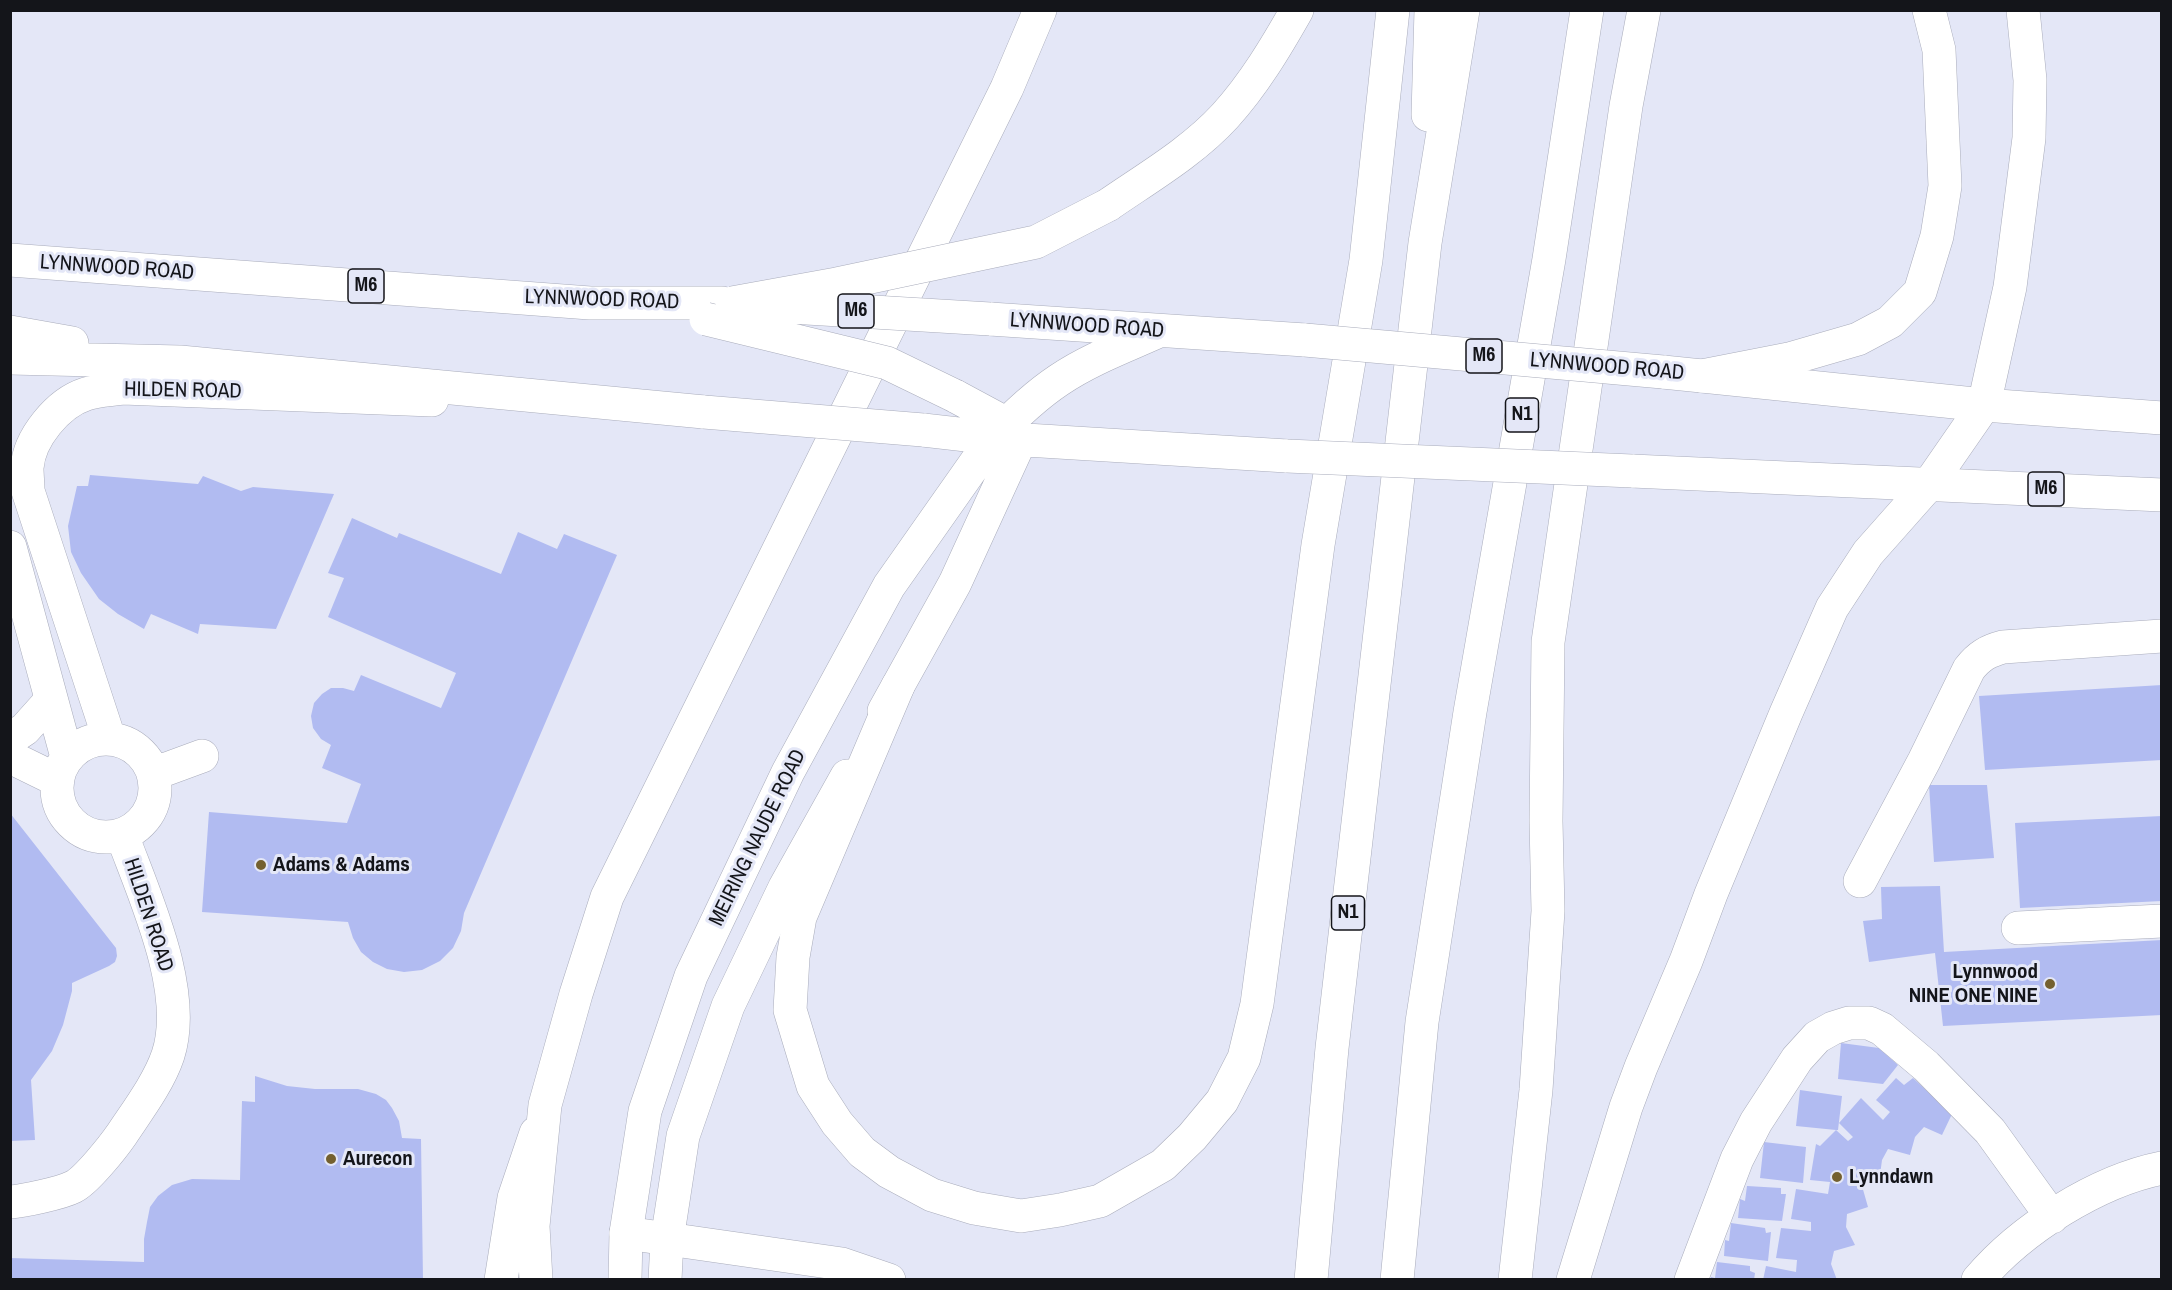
<!DOCTYPE html>
<style>
body{margin:0}
#map{position:relative;width:2172px;height:1290px;overflow:hidden;background:#e4e7f7;font-family:"Archivo Narrow",sans-serif}
canvas{display:block}
.frame{position:absolute;inset:0;border:12px solid #14151a;pointer-events:none}
</style>
<div id="map">
<canvas width="2172" height="1290"></canvas>
<div class="frame"></div>
</div>
<script>
const context = document.querySelector('canvas').getContext('2d');
context.lineJoin = 'round';
function fill(path, color) { context.fillStyle = color; context.fill(path, 'evenodd'); }
function stroke(path, color, width, dash) { context.strokeStyle = color; context.lineWidth = width; context.lineCap = dash ? 'butt' : 'round'; context.setLineDash(dash || []); context.stroke(path); }
function drawText(font, color, halo, rows, align = 'center') {
  context.font = font + ' "Archivo Narrow",sans-serif'; context.lineWidth = 6; context.setLineDash([]); context.textBaseline = 'middle'; context.strokeStyle = halo; context.fillStyle = color; for (const [text, x, y, turn = 0] of rows) {
    context.save(); context.translate(x, y); context.rotate((+turn || 0) * Math.PI / 180); context.textAlign = isNaN(turn) ? turn : align; if (halo) context.strokeText(text, 0, 0); context.fillText(text, 0, 0); context.restore();
  }
}
fill(new Path2D(`
 M 90,475 L 198,484 L 203,476 L 241,491 L 253,487 L 334,494 L 276,629 L 200,624 L 198,634 L 151,614 L 144,629 L 118,614 L 99,599 L 81,573 L 71,552 L 68,526 L 77,486 L 88,486 Z
 M 352,518 L 397,538 L 399,533 L 501,574 L 518,532 L 557,549 L 564,534 L 617,555 L 464,913 L 461,931 L 453,948 L 440,961 L 422,970 L 404,972 L 387,969 L 373,962 L 361,952 L 353,938 L 348,922 L 202,912 L 209,812 L 347,823 L 361,784 L 322,768 L 331,745 L 321,739 L 313,728 L 311,716 L 314,703 L 322,694 L 331,688 L 343,688 L 354,691 L 361,675 L 441,708 L 456,673 L 328,617 L 344,578 L 328,573 Z
 M 2162,685 L 2162,760 L 1985,770 L 1979,696 Z
 M 1929,785 L 1987,785 L 1994,858 L 1934,862 Z
 M 10,813 L 116,948 L 117,956 L 115,962 L 109,966 L 72,983 L 72,991 L 63,1025 L 52,1051 L 31,1080 L 35,1140 L 10,1141 Z
 M 2162,816 L 2162,901 L 2020,908 L 2015,823 Z
 M 1940,886 L 1944,952 L 2162,940 L 2162,1015 L 1943,1026 L 1935,953 L 1869,962 L 1863,921 L 1882,919 L 1881,887 Z
 M 1841,1043 L 1879,1048 L 1898,1065 L 1883,1084 L 1838,1079 Z
 M 255,1076 L 287,1086 L 315,1089 L 358,1089 L 376,1094 L 386,1100 L 392,1108 L 399,1121 L 402,1138 L 421,1139 L 423,1280 L 10,1280 L 10,1258 L 144,1262 L 144,1239 L 147,1222 L 150,1207 L 158,1196 L 172,1185 L 192,1179 L 240,1180 L 242,1101 L 255,1102 Z
 M 1896,1078 L 1904,1085 L 1913,1078 L 1952,1114 L 1942,1135 L 1924,1127 L 1915,1137 L 1910,1155 L 1888,1149 L 1882,1160 L 1880,1175 L 1863,1174 L 1862,1186 L 1868,1207 L 1847,1214 L 1846,1227 L 1855,1245 L 1834,1251 L 1831,1264 L 1837,1280 L 1763,1280 L 1766,1266 L 1796,1272 L 1797,1260 L 1776,1258 L 1781,1228 L 1811,1231 L 1811,1222 L 1791,1219 L 1796,1189 L 1828,1194 L 1830,1182 L 1810,1180 L 1816,1144 L 1820,1146 L 1836,1130 L 1796,1126 L 1800,1090 L 1842,1096 L 1838,1130 L 1836,1130 L 1848,1141 L 1853,1137 L 1839,1123 L 1861,1098 L 1883,1120 L 1890,1112 L 1876,1100 Z
 M 1764,1142 L 1806,1147 L 1803,1183 L 1760,1178 Z
 M 1747,1186 L 1781,1188 L 1781,1194 L 1786,1194 L 1782,1221 L 1738,1218 L 1740,1199 L 1745,1201 Z
 M 1731,1223 L 1765,1228 L 1766,1233 L 1771,1232 L 1768,1261 L 1724,1256 L 1725,1240 L 1729,1241 Z
 M 1717,1262 L 1750,1266 L 1750,1271 L 1755,1273 L 1754,1280 L 1710,1280 L 1711,1277 L 1715,1278 Z`), '#b1bbf1');
const minor = new Path2D(`
 M 10,547 L 67,757
 M 109,738 L 28,491 C 28,483 27,475 27,468 C 29,438 58,403 86,394 C 98,390 111,390 123,388 L 432,400
 M57 788a49 49 0 1 1 98 0a49 49 0 1 1-98 0Z
 M 10,739 L 25,729 L 51,700
 M 10,757 L 57,780
 M 153,774 L 202,756
 M 1860,881 L 1924,761 L 1969,669 C 1979,656 1988,651 2003,647 L 2162,636
 M 2018,928 L 2162,921
 M 10,1202 C 24,1201 61,1193 73,1187 C 86,1181 113,1147 122,1134 C 138,1110 159,1082 168,1055 C 189,991 144,895 122,835
 M 501,1280 L 514,1198 L 536,1133
 M 1691,1280 L 1737,1159 L 1756,1122 L 1797,1059 L 1817,1037 L 1833,1028 L 1849,1023 L 1869,1023 L 1882,1029 L 1926,1066 L 1990,1131 L 2052,1217
 M 1978,1280 C 2021,1229 2097,1181 2162,1168`);
const major = new Path2D(`
 M 10,260 L 590,303 L 722,303
 M 990,319 L 1305,340
 M 10,332 L 72,343
 M 10,358 L 180,362 L 704,412
 M 1663,372 L 1984,405 L 2162,418
 M 955,396 L 1007,424 L 1020,438
 M 923,430 L 993,438 L 1287,456
 M 1632,471 L 2162,495
 M 884,711 L 955,583 L 1021,439
 M 625,1280 L 626,1233 L 645,1111 L 691,976 L 788,772 L 889,586 L 993,438 C 1013,417 1035,396 1059,380 C 1090,359 1126,346 1159,331
 M 665,1280 L 667,1240 L 683,1136 L 728,1006 L 785,887 L 847,776`);
const highway = new Path2D(`
 M 1428,115 L 1431,10
 M 1108,205 C 1147,178 1192,152 1225,116 C 1254,84 1276,47 1297,10
 M 1702,376 L 1789,359 L 1858,339 L 1890,322 L 1920,292 L 1937,236 L 1945,186 L 1939,50 L 1929,10
 M 898,686 L 800,917 L 793,957 L 790,1010 L 813,1086 L 837,1123 L 862,1152 L 889,1172 L 932,1195 L 974,1208 L 1021,1216 L 1060,1210 L 1100,1201 L 1163,1165 L 1192,1137 L 1222,1101 L 1244,1058 L 1257,1004 L 1318,545 L 1366,260 L 1393,10
 M 626,1233 L 842,1264 L 889,1280
 M 536,1280 L 533,1226 L 545,1105 L 576,994 L 607,897 L 1007,88 L 1040,10
 M 1311,1280 L 1332,1048 L 1425,243 L 1463,10
 M 1397,1280 L 1422,1022 L 1470,712 L 1549,259 L 1587,10
 M 1515,1280 L 1536,1090 L 1548,911 L 1546,821 L 1548,642 L 1626,106 L 1644,10
 M 1573,1280 L 1626,1107 L 1641,1067 L 1686,961 L 1711,894 L 1786,713 L 1832,608 L 1868,553 L 1930,483 L 1984,405 L 2010,287 L 2029,138 L 2030,80 L 2023,10`);
stroke(minor, '#a9acbb', 34);
stroke(major, '#a9acbb', 34);
stroke(highway, '#a9acbb', 34);
stroke(minor, '#fff', 33);
stroke(major, '#fff', 33);
stroke(highway, '#fff', 33);
const majorBridge = new Path2D(`
 M 757,305 L 990,319
 M 706,319 L 887,363 L 955,396
 M 1305,340 L 1663,372
 M 704,412 L 923,430
 M 1287,456 L 1632,471`);
const highwayBridge = new Path2D(`
 M 732,303 L 837,284 L 1036,242 L 1108,205`);
stroke(majorBridge, '#a9acbb', 34, []);
stroke(highwayBridge, '#a9acbb', 34, []);
stroke(majorBridge, '#fff', 33);
stroke(highwayBridge, '#fff', 33);
for (const [x, y, r, color] of [
 [261,865,6,"#74602f"],
 [2050,984,6,"#74602f"],
 [331,1159,6,"#74602f"],
 [1837,1177,6,"#74602f"]
]) { const dot = new Path2D(); dot.arc(x, y, r, 0, 2 * Math.PI); context.fillStyle = color; context.fill(dot); stroke(dot, '#e4e7f7', 2); }
for (const [x, y, w] of [
 [366,286,36],
 [856,311,36],
 [1484,356,36],
 [1522,415,33],
 [2046,489,36],
 [1348,913,33]
]) { const box = new Path2D(); box.roundRect(x - w / 2, y - 17, w, 34, 4.5); context.fillStyle = '#e4e7f7'; context.fill(box); stroke(box, '#14151a', 1.5); }
drawText('bold 20px', '#14151a', null, [
 ["M6",366,286],
 ["M6",856,311],
 ["M6",1484,356],
 ["N1",1522,415],
 ["M6",2046,489],
 ["N1",1348,913]
]);
drawText('21px', '#14151a', '#e4e7f7', [
 ["LYNNWOOD ROAD",117,268,4],
 ["LYNNWOOD ROAD",602,300,2],
 ["LYNNWOOD ROAD",1087,326,4],
 ["LYNNWOOD ROAD",1607,367,5],
 ["HILDEN ROAD",183,391,1],
 ["MEIRING NAUDE ROAD",758,838,-64],
 ["HILDEN ROAD",148,915,72]
]);
drawText('bold 21px', '#14151a', '#e4e7f7', [
 ["Adams & Adams",273,865],
 ["Lynnwood",2038,972,"right"],
 ["NINE ONE NINE",2038,996,"right"],
 ["Aurecon",343,1159],
 ["Lynndawn",1849,1177]
], 'left');
</script>
